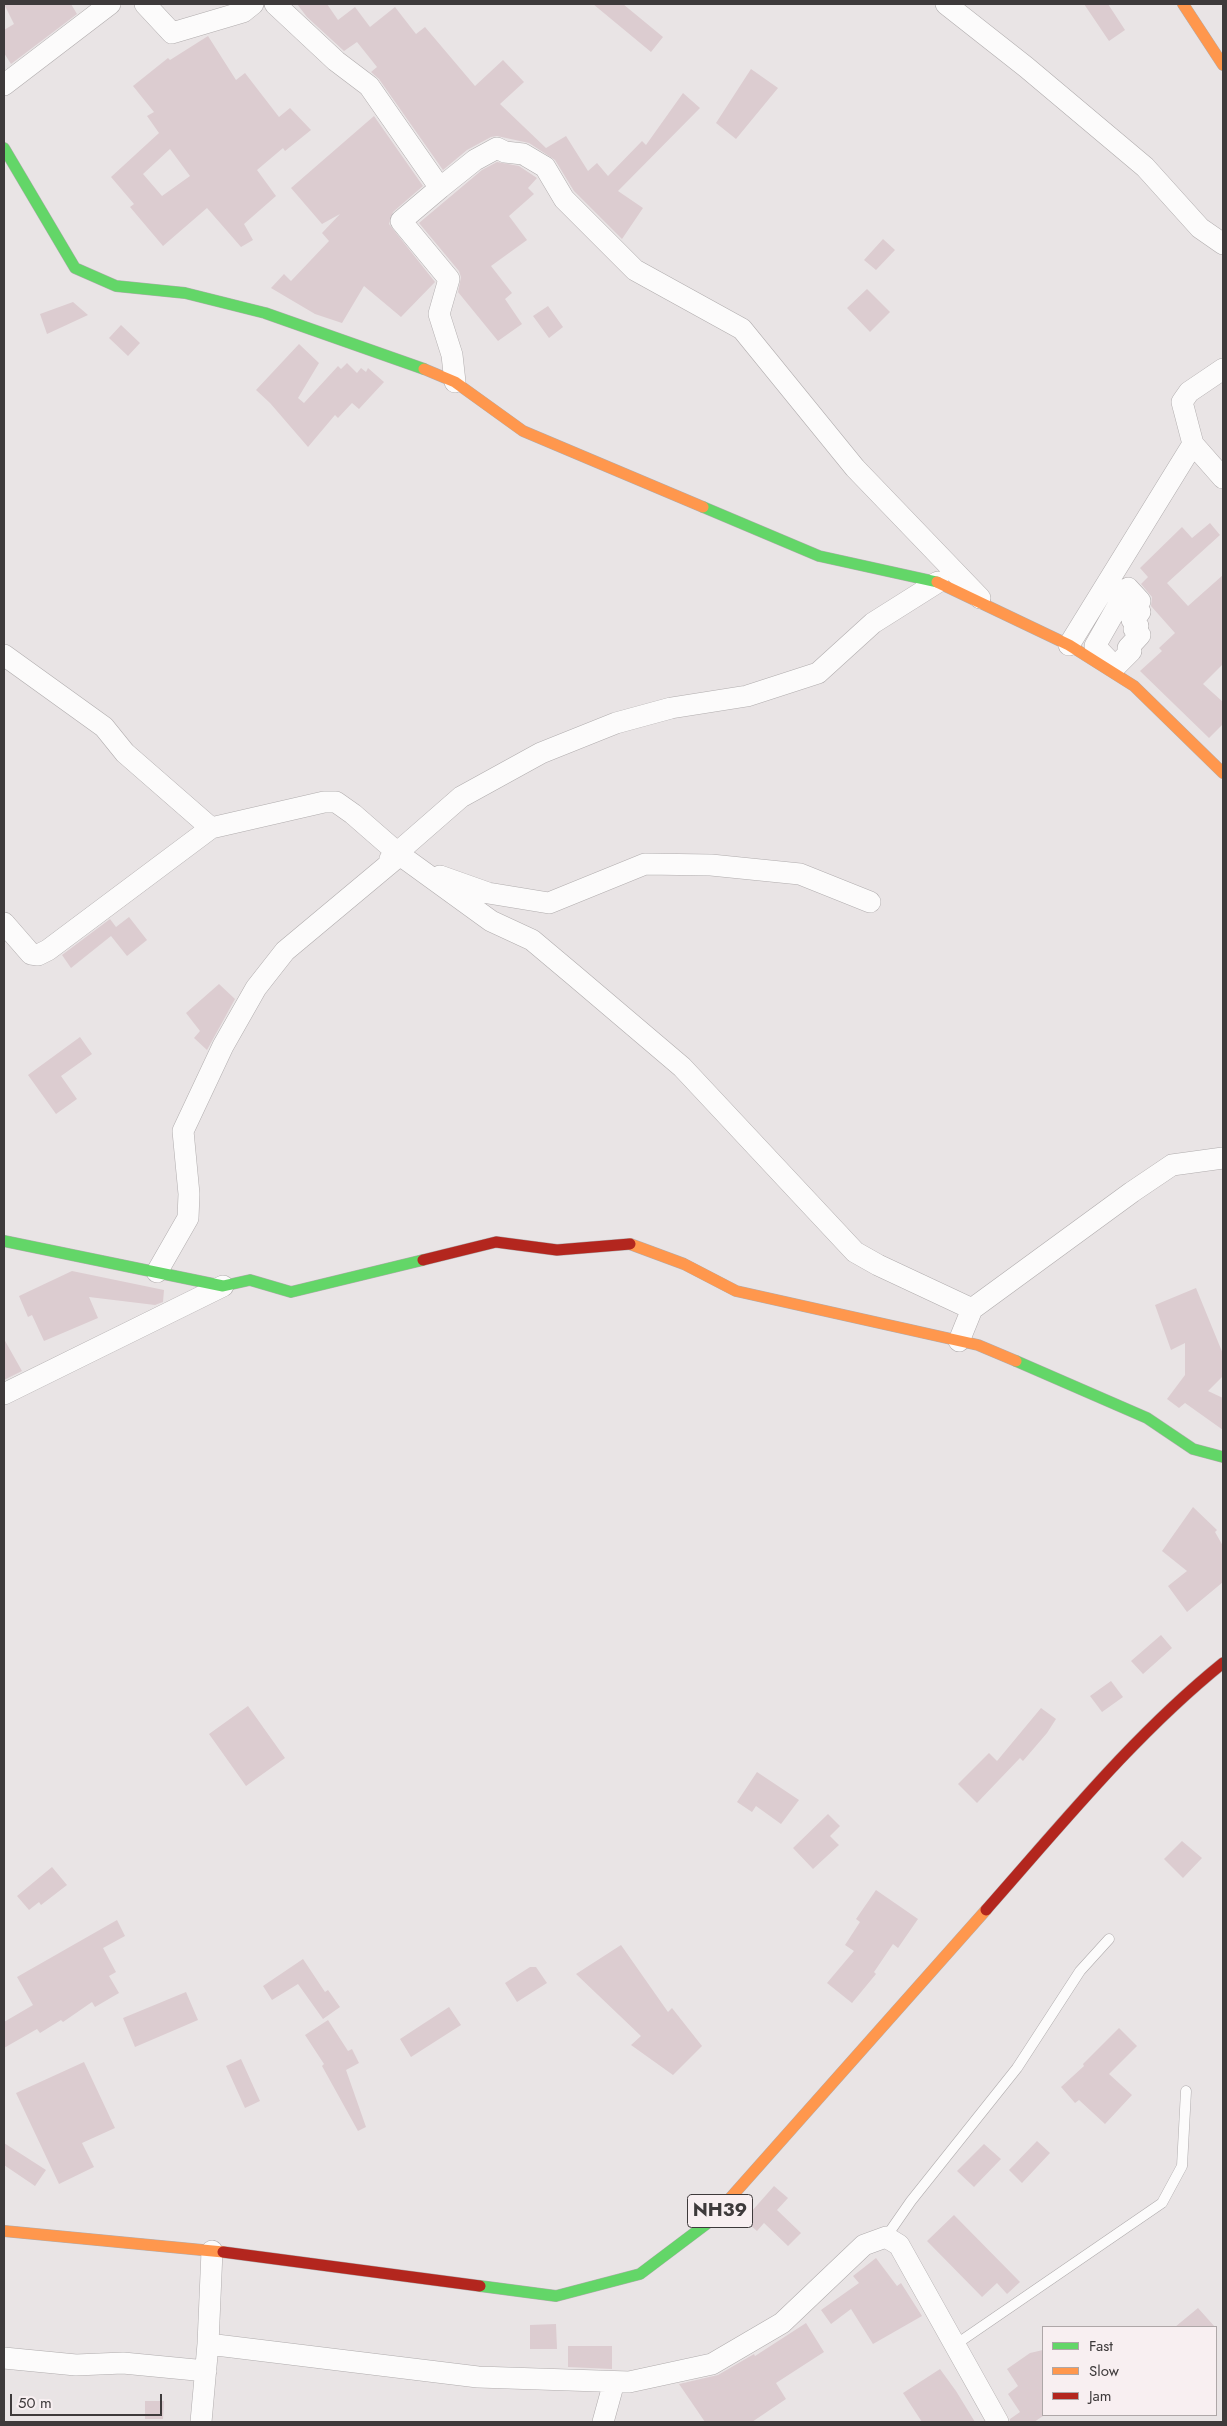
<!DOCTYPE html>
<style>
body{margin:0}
#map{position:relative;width:1227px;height:2426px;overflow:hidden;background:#e9e4e5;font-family:Jost,sans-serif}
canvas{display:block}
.frame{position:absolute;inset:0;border:5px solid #3e3a3b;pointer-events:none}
.legend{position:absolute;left:1042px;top:2326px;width:175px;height:90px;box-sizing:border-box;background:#f8eff1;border:1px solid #aea7a8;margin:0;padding:6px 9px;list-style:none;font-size:15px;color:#3e3a3b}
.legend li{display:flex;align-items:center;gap:10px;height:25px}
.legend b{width:25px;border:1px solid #aea7a8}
.scale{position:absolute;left:10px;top:2394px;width:152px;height:22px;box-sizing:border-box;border:2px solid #3e3a3b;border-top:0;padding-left:6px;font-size:15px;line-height:18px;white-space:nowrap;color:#3e3a3b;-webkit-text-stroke:4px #f8eff1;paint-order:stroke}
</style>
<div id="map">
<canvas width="1227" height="2426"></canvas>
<div class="frame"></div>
<ul class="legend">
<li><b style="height:6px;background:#63d668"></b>Fast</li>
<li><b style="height:6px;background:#ff974d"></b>Slow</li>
<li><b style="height:6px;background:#b3261e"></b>Jam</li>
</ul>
<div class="scale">50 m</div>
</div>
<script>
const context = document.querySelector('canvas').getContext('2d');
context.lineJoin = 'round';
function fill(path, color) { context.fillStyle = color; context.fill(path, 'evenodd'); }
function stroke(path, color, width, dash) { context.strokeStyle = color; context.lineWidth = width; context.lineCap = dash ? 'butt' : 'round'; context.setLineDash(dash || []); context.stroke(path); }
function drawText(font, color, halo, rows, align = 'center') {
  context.font = font + ' Jost,sans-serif'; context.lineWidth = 4.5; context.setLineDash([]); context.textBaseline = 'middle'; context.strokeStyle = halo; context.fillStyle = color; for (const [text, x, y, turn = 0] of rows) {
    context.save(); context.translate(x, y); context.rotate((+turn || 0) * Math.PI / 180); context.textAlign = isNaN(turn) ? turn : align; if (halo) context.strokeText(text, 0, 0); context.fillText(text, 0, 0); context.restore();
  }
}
fill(new Path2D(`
 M 4,4 L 71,4 L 77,14 L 11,64 L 4,53 L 4,30 L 14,24 Z
 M 297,4 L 327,4 L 338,20 L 355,7 L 370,27 L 395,7 L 416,34 L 425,27 L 475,86 L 503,60 L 524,82 L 500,104 L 546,148 L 566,136 L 588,171 L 597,163 L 608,176 L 642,141 L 646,145 L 683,93 L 700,108 L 618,191 L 643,208 L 622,239 L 574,191 L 555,160 L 529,143 L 497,136 L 491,137 L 467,150 L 443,170 L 379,79 L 371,72 L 377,67 L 357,42 L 344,51 L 307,17 Z
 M 593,4 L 623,4 L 663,37 L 651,52 Z
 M 1084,4 L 1108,4 L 1125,30 L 1109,41 Z
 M 208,36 L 236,80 L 245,73 L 279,117 L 290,108 L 311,130 L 285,151 L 283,148 L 257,170 L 276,196 L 244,224 L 253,240 L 241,247 L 207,208 L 163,246 L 130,207 L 134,204 L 111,177 L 159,133 L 147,116 L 154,112 L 133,86 L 168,58 L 170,60 ZM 170,149 L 190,176 L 162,196 L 143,174 Z
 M 751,69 L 778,88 L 736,139 L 716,123 Z
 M 374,116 L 423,186 L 393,212 L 389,224 L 435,282 L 401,317 L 364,286 L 342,323 L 315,314 L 271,288 L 284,274 L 291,281 L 329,241 L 322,233 L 340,214 L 322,224 L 291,188 Z
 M 497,162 L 519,166 L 537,178 L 528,188 L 534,194 L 509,216 L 527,240 L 491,266 L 512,293 L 505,299 L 522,324 L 498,341 L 458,292 L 461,277 L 459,271 L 419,223 L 482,170 Z
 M 883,239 L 895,250 L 876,270 L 864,260 Z
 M 867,289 L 890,312 L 870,332 L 847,308 Z
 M 73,302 L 88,315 L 47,334 L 40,314 Z
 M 548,306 L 563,327 L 549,338 L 533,316 Z
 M 121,325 L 140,343 L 128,356 L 109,338 Z
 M 299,344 L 319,363 L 298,398 L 304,403 L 338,366 L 341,369 L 347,363 L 357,373 L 361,368 L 366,372 L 368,368 L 384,382 L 359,409 L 352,403 L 338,418 L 335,415 L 308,447 L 270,403 L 256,390 Z
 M 1210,523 L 1220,535 L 1167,583 L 1188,606 L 1223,575 L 1223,664 L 1203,684 L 1223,702 L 1223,724 L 1209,738 L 1140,671 L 1162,651 L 1159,648 L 1175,633 L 1151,606 L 1152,597 L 1141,584 L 1148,577 L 1140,568 L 1182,527 L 1192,538 Z
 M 129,917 L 147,940 L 127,956 L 111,936 L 71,968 L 62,955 L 110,919 L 116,927 Z
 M 219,984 L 235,999 L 207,1050 L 194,1038 L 200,1031 L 186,1013 Z
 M 80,1037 L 92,1054 L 61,1076 L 77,1099 L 56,1114 L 28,1075 Z
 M 72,1271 L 164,1290 L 163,1302 L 155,1305 L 89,1297 L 98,1318 L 44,1341 L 32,1315 L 28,1317 L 19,1296 Z
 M 1196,1288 L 1223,1354 L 1223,1376 L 1208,1391 L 1223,1398 L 1223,1430 L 1185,1403 L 1179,1408 L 1167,1399 L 1185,1375 L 1185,1343 L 1171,1350 L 1155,1305 Z
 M 4,1339 L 22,1371 L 4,1380 Z
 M 1193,1507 L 1217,1530 L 1215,1532 L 1223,1546 L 1223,1582 L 1187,1612 L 1168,1586 L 1187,1571 L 1162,1551 Z
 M 1161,1635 L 1172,1648 L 1143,1674 L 1131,1661 Z
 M 1111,1681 L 1123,1697 L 1102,1712 L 1090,1696 Z
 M 248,1706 L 285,1758 L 246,1786 L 209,1734 Z
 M 1041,1708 L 1056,1719 L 1047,1733 L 1023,1761 L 1020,1758 L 977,1803 L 958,1784 L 989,1753 L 997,1761 Z
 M 757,1772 L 799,1800 L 781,1824 L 756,1806 L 752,1812 L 737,1802 Z
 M 828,1814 L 840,1826 L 830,1836 L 839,1845 L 813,1869 L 793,1848 Z
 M 1182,1841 L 1202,1858 L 1183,1878 L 1164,1859 Z
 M 52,1867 L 67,1885 L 41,1905 L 39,1902 L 29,1910 L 17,1896 Z
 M 876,1890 L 918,1919 L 898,1948 L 893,1944 L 874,1972 L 876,1974 L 852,2003 L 827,1983 L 854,1951 L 845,1945 L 860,1922 L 856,1919 Z
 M 117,1920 L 125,1936 L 103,1948 L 116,1972 L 109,1976 L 119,1993 L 95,2007 L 92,2002 L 63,2022 L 61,2020 L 40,2033 L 37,2029 L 4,2048 L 4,2022 L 33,2005 L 17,1977 Z
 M 621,1945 L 668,2012 L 672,2008 L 702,2046 L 673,2075 L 631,2045 L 641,2036 L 576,1974 Z
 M 303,1959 L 325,1992 L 328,1990 L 340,2007 L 323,2019 L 298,1984 L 272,2000 L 263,1986 Z
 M 530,1967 L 536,1967 L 547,1983 L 517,2002 L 505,1983 Z
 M 186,1992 L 198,2020 L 135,2047 L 123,2018 Z
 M 449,2007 L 461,2025 L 411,2057 L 400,2039 Z
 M 328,2020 L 348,2051 L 352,2049 L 359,2063 L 346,2070 L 366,2127 L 358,2131 L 322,2066 L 324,2064 L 305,2035 Z
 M 1119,2028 L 1137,2046 L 1109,2074 L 1132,2095 L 1105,2124 L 1079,2100 L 1075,2103 L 1061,2087 L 1084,2066 L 1083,2064 Z
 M 241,2059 L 260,2101 L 245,2108 L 226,2066 Z
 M 84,2062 L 115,2128 L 82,2143 L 94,2167 L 59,2184 L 16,2093 Z
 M 1037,2141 L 1050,2153 L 1022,2183 L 1009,2170 Z
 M 4,2143 L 46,2170 L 35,2186 L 4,2165 Z
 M 984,2144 L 1001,2159 L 974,2187 L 957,2171 Z
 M 774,2186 L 788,2198 L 777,2210 L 801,2233 L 788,2246 L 764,2223 L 757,2231 L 744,2220 Z
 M 954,2215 L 1020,2282 L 1007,2294 L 997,2283 L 982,2297 L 927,2241 Z
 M 876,2258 L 897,2286 L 901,2283 L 922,2316 L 873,2344 L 851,2309 L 831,2324 L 821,2310 L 859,2283 L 853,2276 Z
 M 1198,2308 L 1215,2327 L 1175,2327 Z
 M 806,2323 L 824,2352 L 776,2383 L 786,2399 L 752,2422 L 705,2422 L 679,2384 L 718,2375 L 754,2354 L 755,2356 Z
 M 556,2324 L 557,2349 L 530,2349 L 530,2325 Z
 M 568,2346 L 612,2346 L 612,2369 L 568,2367 Z
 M 1043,2350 L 1043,2416 L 1034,2422 L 1010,2422 L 1010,2419 L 1020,2412 L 1008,2394 L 1018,2386 L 1007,2369 L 1030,2353 Z
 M 940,2369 L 956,2391 L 975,2422 L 922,2422 L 903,2393 Z
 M 145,2401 L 164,2401 L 163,2419 L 145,2419 Z`), '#dcccd0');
const lane = new Path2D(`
 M 886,2237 L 911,2201 L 1017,2068 L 1080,1971 L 1109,1939
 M 955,2345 L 1162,2203 L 1182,2166 L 1186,2091`);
const street = new Path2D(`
 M 145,4 L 172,33 L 243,12 L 253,4
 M 275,4 L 336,61 L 369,86 L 440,188 L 401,221 L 449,279 L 439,314 L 452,355 L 455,382
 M 946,4 L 1026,67 L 1145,167 L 1200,228 L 1223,244
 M 4,85 L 110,4
 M 440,188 L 475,160 L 497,148 L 505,152 L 523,154 L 545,167 L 564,199 L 635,270 L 742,329 L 855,468 L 980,598
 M 1223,369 L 1189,392 L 1182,402 L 1193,444 L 1223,478
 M 1128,588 L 1140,601 L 1135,607 L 1140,612 L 1132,620 L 1138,626 L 1134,629 L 1140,635 L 1128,648 L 1131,651 L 1115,667 L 1095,646 Z
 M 1069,645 L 1193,444
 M 4,655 L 104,727 L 125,753 L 211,828
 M 392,860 L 390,859 L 461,797 L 541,753 L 616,723 L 671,708 L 747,696 L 818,673 L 873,623 L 938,582
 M 440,876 L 488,893 L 549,903 L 645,864 L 711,865 L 800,874 L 870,902
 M 4,923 L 31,954 L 38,955 L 48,950 L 211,828 L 324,802 L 336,802 L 353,814 L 400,855 L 491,921 L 532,940 L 576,977 L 682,1067 L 855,1252 L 878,1265 L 972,1309
 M 157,1272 L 188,1218 L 189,1194 L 183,1131 L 223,1046 L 256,988 L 285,951 L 400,855
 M 959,1341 L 972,1309 L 1132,1192 L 1172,1165 L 1223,1158
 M 4,1394 L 223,1286
 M 208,2344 L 478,2377 L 629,2382 L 712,2364 L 782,2323 L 864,2245 L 886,2237 L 899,2245 L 998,2422
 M 4,2358 L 76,2365 L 123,2363 L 206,2371
 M 201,2422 L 208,2344 L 212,2251
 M 603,2422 L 614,2382`);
const fast = new Path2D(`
 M 4,148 L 75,268 L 116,286 L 185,293 L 265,313 L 424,369
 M 703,507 L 819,556 L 937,582
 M 4,1241 L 223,1286 L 250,1280 L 291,1292 L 423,1260
 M 1016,1361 L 1147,1418 L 1193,1449 L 1223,1457
 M 480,2286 L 556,2296 L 640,2274 L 709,2222`);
const slow = new Path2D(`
 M 1183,4 L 1223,65
 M 424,369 L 455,382 L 523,431 L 703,507
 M 937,582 L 1069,645 L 1134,686 L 1223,773
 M 630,1244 L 684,1264 L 736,1291 L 978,1345 L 1016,1361
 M 709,2222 L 986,1910
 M 4,2231 L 223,2252`);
const jam = new Path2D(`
 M 423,1260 L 496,1242 L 557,1250 L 630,1244
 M 986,1910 C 1062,1824 1134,1735 1223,1663
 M 223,2252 L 480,2286`);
stroke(lane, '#b0acad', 11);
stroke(street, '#b0acad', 22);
stroke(fast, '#b0acad', 12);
stroke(slow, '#b0acad', 12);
stroke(jam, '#b0acad', 12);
stroke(lane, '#fcfbfb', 10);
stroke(street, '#fcfbfb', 21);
stroke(fast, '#63d668', 11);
stroke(slow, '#ff974d', 11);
stroke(jam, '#b3261e', 11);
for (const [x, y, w] of [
 [720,2211,65]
]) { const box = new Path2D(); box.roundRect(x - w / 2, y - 16.5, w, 33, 4); context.fillStyle = '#f8eff1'; context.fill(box); stroke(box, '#3e3a3b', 1); }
drawText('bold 19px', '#3e3a3b', null, [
 ["NH39",720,2211]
]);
</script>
